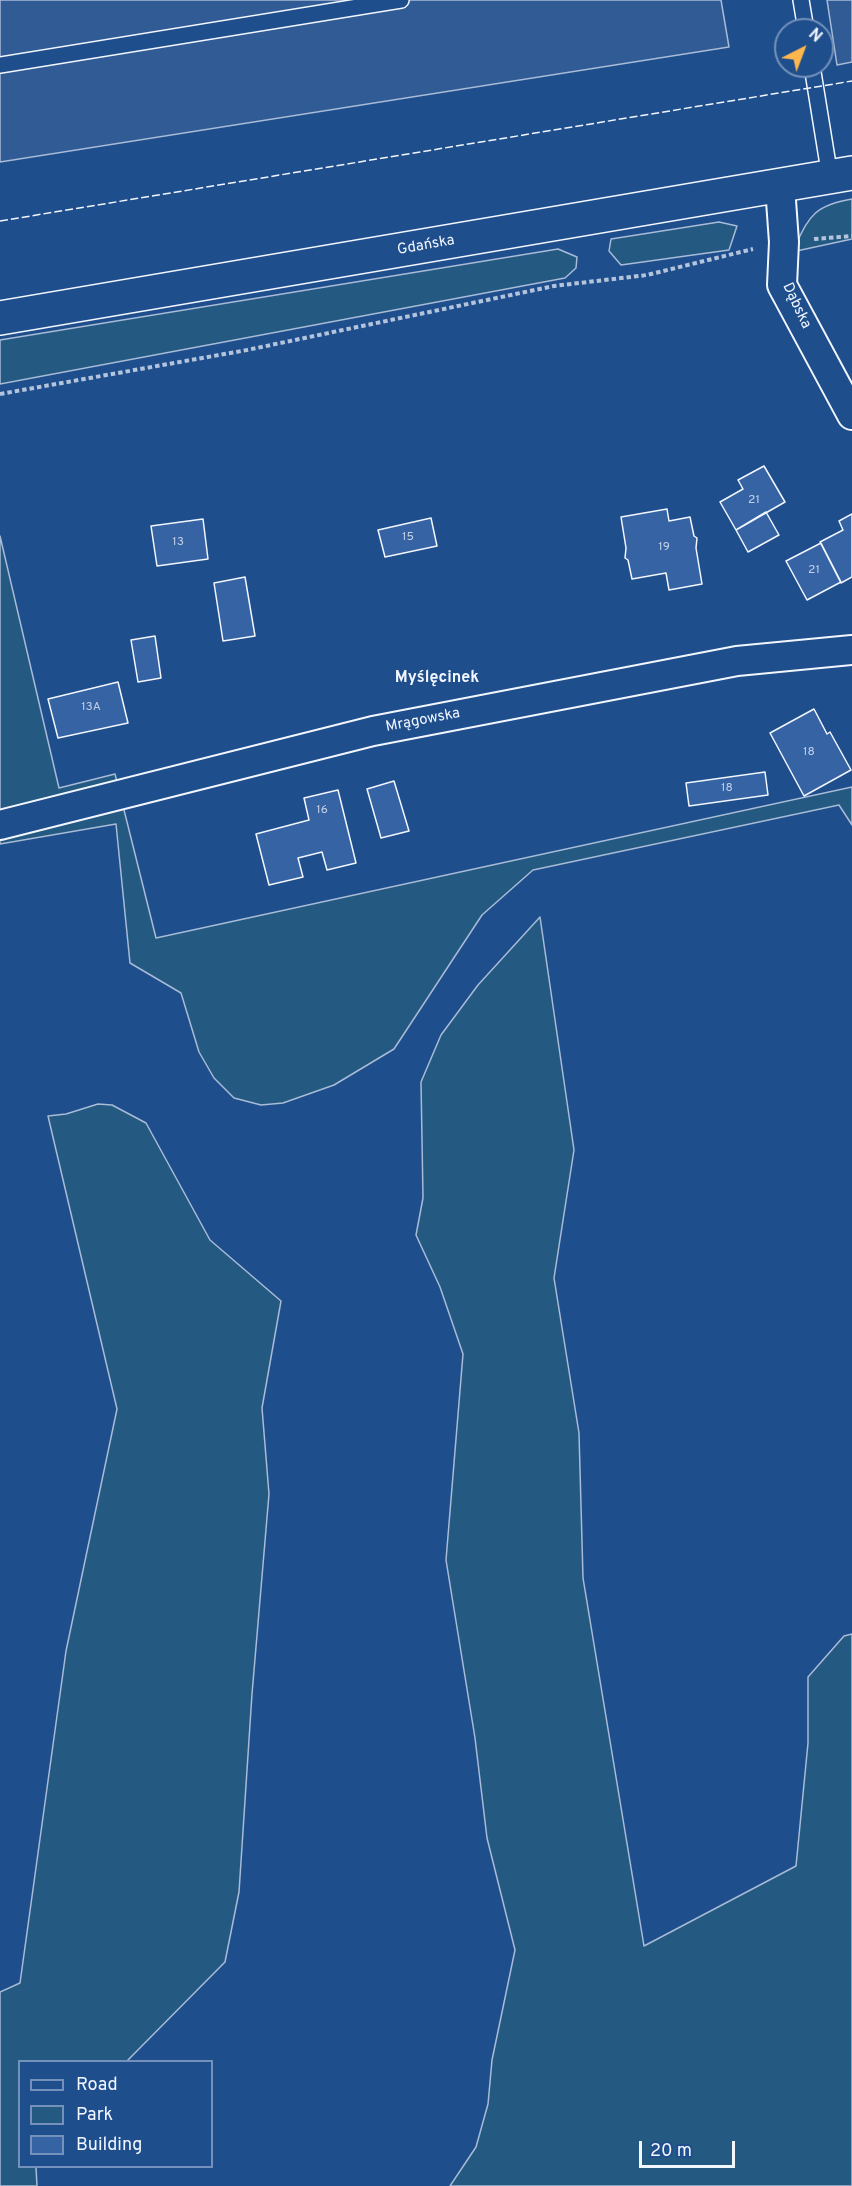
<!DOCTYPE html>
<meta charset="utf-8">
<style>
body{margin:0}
#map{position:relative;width:852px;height:2186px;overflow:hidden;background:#1f4e8c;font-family:Overpass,sans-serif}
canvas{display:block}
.legend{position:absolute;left:18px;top:2060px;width:195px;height:108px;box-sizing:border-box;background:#1f4e8c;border:2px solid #7391ba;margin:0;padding:8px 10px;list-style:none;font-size:18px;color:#f2f6ff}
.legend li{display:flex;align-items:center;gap:12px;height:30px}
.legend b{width:30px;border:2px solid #7391ba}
.north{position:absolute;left:774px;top:18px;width:60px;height:60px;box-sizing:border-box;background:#1f4e8c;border:2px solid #7391ba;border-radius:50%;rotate:42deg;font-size:16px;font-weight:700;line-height:24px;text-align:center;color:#f2f6ff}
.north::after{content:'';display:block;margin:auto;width:21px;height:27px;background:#ffb74d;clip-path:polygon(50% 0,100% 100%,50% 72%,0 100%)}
.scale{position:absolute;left:639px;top:2141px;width:96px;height:27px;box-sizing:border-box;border:3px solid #f2f6ff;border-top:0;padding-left:8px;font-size:18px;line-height:21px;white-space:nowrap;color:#f2f6ff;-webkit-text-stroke:4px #1f4e8c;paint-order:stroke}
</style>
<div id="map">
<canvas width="852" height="2186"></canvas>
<ul class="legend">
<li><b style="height:8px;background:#1f4e8c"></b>Road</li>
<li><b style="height:16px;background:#245a82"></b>Park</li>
<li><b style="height:16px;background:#3563a3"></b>Building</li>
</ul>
<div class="north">N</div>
<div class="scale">20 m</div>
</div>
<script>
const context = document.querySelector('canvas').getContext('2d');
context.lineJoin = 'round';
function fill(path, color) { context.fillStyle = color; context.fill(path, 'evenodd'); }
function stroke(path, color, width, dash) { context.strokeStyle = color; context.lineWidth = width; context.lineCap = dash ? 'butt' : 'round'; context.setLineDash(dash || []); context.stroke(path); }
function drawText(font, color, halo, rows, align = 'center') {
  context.font = font + ' Overpass,sans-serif'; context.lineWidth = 4.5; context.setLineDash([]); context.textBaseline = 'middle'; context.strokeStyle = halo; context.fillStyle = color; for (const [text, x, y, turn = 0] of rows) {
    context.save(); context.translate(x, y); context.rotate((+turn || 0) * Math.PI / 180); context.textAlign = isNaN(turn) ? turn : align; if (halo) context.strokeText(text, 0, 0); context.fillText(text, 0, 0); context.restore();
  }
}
const green = new Path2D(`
 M 852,199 L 852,239 L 792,252 C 809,218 811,206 852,199 Z
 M 719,222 L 737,226 L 729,250 L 621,265 L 609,251 L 611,239 Z
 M 558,249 L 577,257 L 576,268 L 565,278 L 0,384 L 0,340 Z
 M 0,536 L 59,788 L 115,774 L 156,938 L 852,787 L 852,825 L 839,805 L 533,870 L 482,915 L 394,1049 L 334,1085 L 283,1103 L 261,1105 L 234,1098 L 214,1078 L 199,1052 L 181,993 L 130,963 L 116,824 L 0,844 Z
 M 540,917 L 574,1150 L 554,1278 L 579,1433 L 583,1578 L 644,1946 L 796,1866 L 808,1743 L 808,1677 L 844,1636 L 852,1634 L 852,2186 L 450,2186 L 476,2147 L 488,2104 L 492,2060 L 515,1950 L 487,1838 L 475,1738 L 446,1560 L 463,1354 L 440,1287 L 416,1235 L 423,1198 L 421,1082 L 441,1035 L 478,985 Z
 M 98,1104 L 112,1105 L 146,1123 L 210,1240 L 281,1301 L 262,1408 L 269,1494 L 252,1694 L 239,1892 L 225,1962 L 127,2061 L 20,2062 L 20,2166 L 36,2167 L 37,2186 L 0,2186 L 0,1992 L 20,1983 L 66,1651 L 117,1409 L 48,1116 L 66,1114 Z`);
fill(green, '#245a82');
stroke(green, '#a8bbd7', 1.5);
const parking = new Path2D(`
 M 0,0 L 721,0 L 729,47 L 0,162 Z
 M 827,0 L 852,0 L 852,62 L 837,65 Z`);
fill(parking, '#305b95');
stroke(parking, '#a8bbd7', 1.5);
const building = new Path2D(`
 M 764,466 L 785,502 L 736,530 L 720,502 L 743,489 L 738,480 Z
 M 667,509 L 669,521 L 690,517 L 694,536 L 697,538 L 696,548 L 702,584 L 669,590 L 666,573 L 632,579 L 628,560 L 625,558 L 626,548 L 621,517 Z
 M 766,512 L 779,535 L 748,552 L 736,530 Z
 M 852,514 L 852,577 L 841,583 L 820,542 L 843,530 L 839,521 Z
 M 431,518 L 437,546 L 385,557 L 378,530 Z
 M 203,519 L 208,559 L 157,566 L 151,526 Z
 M 821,543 L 841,582 L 807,600 L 786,561 Z
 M 245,577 L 255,636 L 223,641 L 214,583 Z
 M 155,636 L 161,678 L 138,682 L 131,640 Z
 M 118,682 L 128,723 L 58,738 L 48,699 Z
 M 814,709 L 827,734 L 830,732 L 851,770 L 804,796 L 770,733 Z
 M 765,772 L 768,795 L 689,806 L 686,783 Z
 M 394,781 L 409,831 L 381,838 L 367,789 Z
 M 338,790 L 356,863 L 327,870 L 322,852 L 298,858 L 303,877 L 269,885 L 256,834 L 309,820 L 304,798 Z`);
fill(building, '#3563a3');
stroke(building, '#f2f6ff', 1.5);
const service = new Path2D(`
 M 801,0 L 806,30
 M 0,65 L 401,0
 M 812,66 L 830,177`);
const minor = new Path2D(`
 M 780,187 L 784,242 L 782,285 L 852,415
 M 0,825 L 373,731 L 737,661 L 852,650`);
const secondary = new Path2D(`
 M 0,318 L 852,173`);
stroke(service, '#f2f6ff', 18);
stroke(minor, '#f2f6ff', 32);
stroke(secondary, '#f2f6ff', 36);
stroke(new Path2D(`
 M 814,239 L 852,236
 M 0,394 L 247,350 L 554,286 L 647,275 L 753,249`), '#b3c4dc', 4, [4.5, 3]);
stroke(service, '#1f4e8c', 15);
stroke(minor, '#1f4e8c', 28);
stroke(secondary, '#1f4e8c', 33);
stroke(new Path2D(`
 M 0,221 L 852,81`), '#f2f6ff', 1.5, [8, 3]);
drawText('12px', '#c3d1e8', null, [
 ["21",754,501],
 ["15",408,538],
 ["13",178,543],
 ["19",664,548],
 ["21",814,571],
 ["13A",91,708],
 ["18",809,753],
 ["18",727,789],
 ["16",322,811]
]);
drawText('15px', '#f2f6ff', '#1f4e8c', [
 ["Gdańska",426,246,-10],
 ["Dąbska",796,306,65],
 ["Mrągowska",423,721,-11]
]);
drawText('bold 16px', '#f2f6ff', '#1f4e8c', [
 ["Myślęcinek",437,679]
]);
</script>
